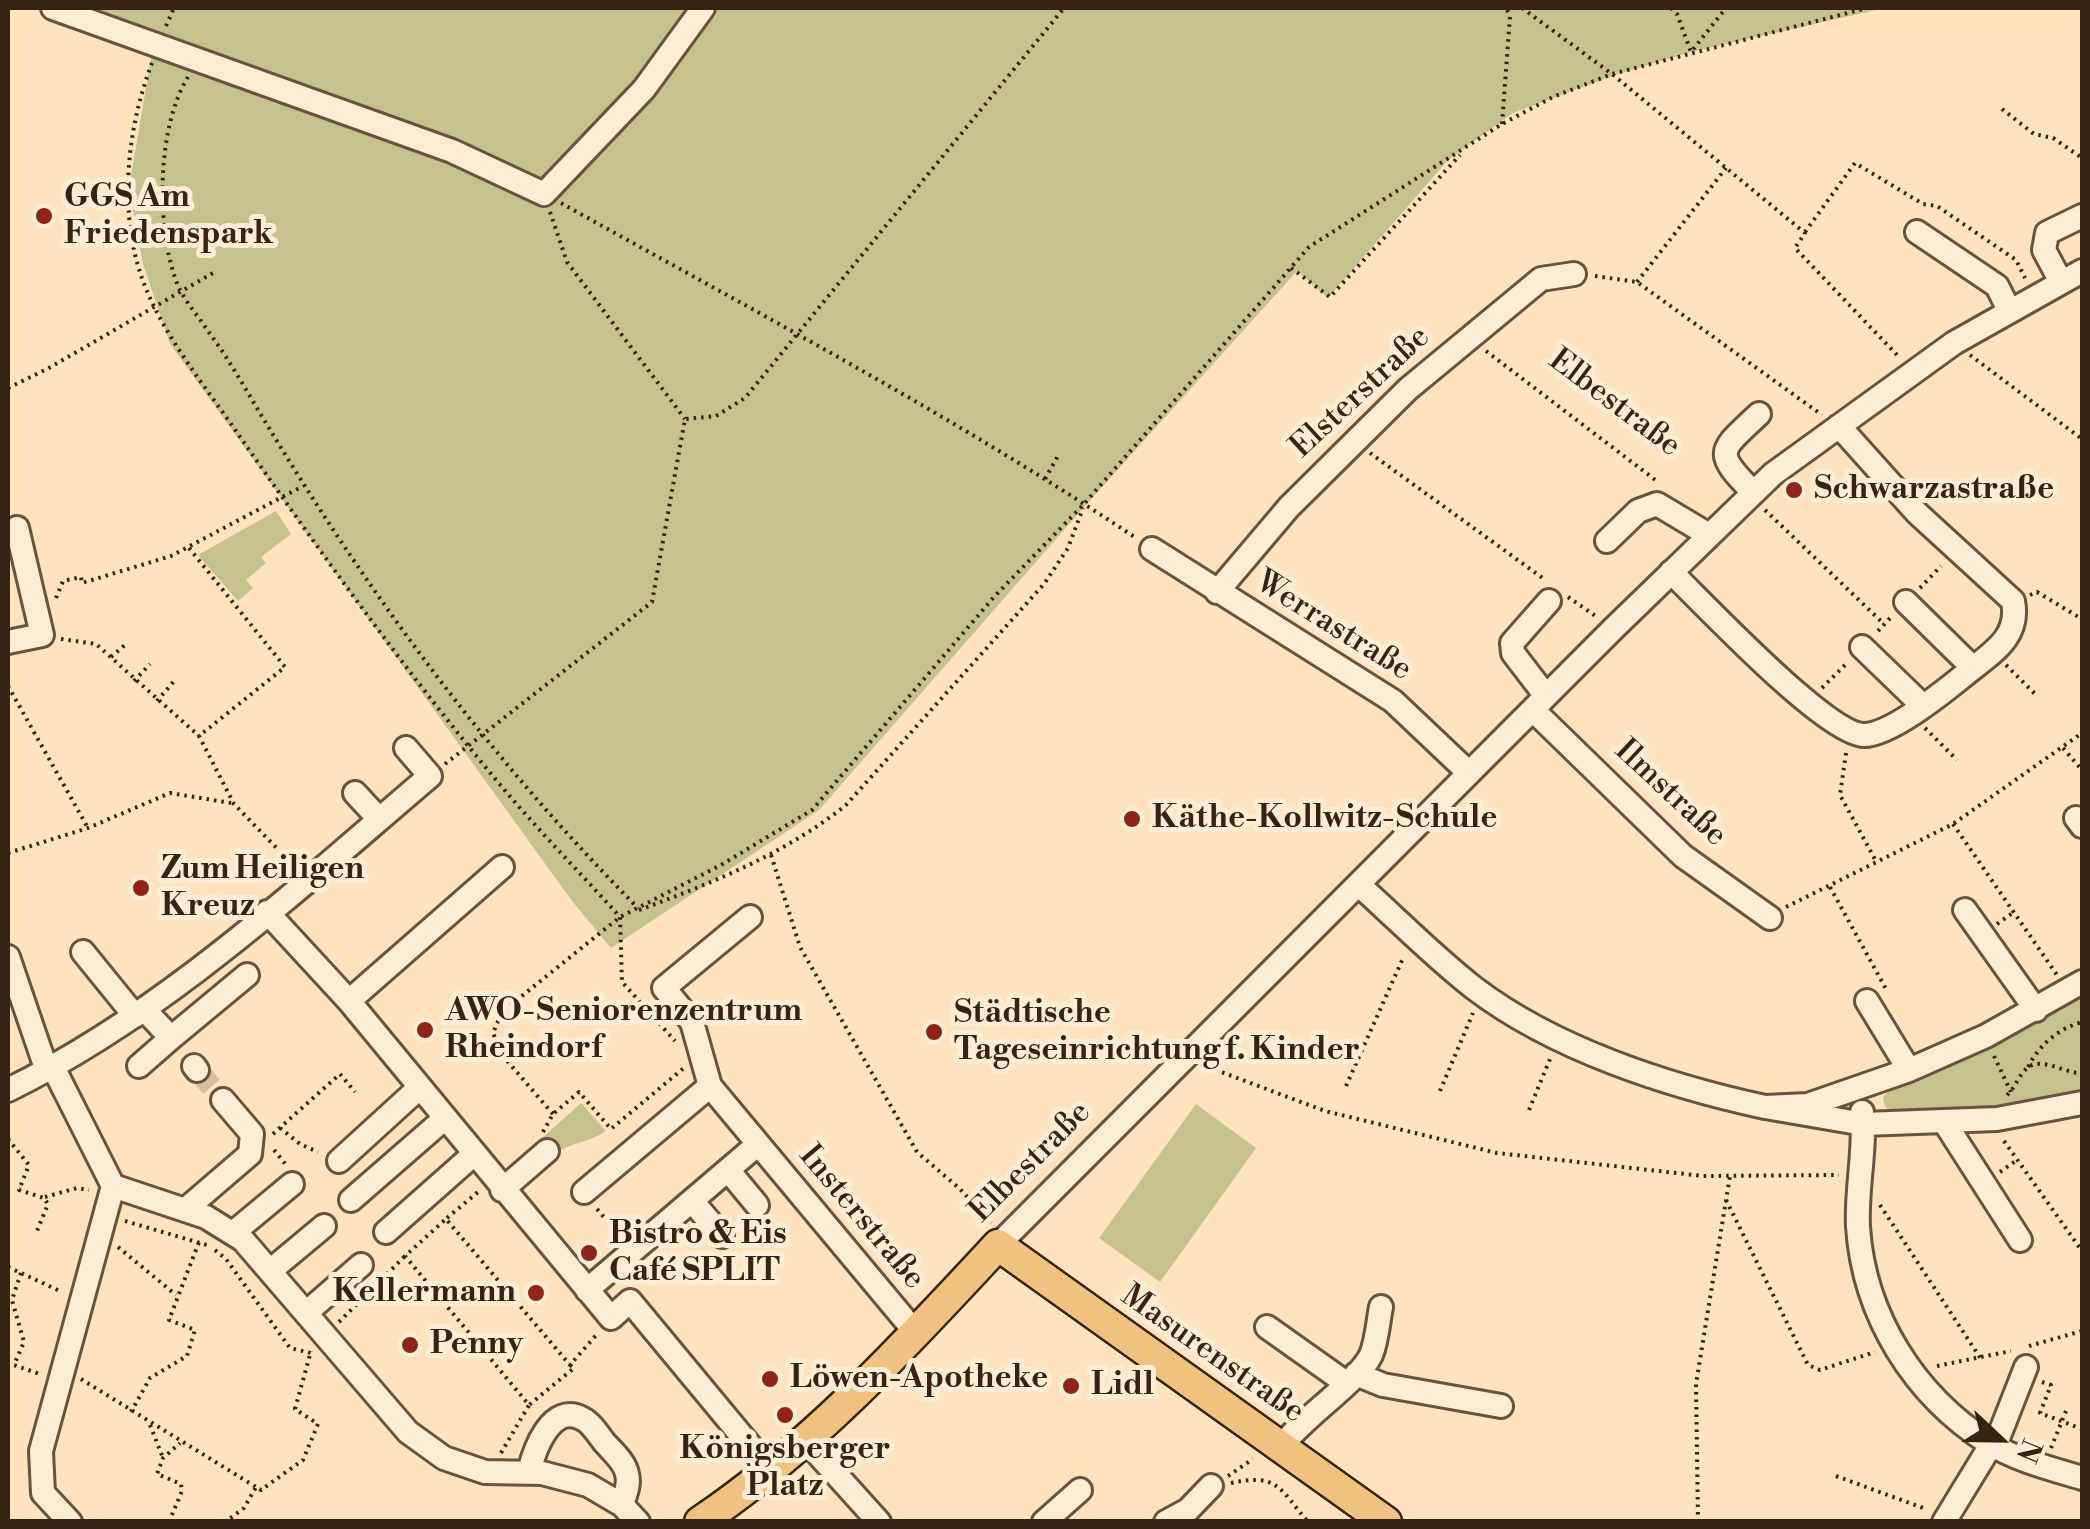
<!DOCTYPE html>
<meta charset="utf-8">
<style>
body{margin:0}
#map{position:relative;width:2090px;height:1529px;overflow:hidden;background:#fee3be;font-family:"Libre Bodoni",serif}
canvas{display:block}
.frame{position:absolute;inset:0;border:10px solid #372313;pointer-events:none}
.north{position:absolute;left:1950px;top:1389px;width:100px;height:100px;-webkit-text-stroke:8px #feedd5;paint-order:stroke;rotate:112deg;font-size:28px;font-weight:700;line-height:40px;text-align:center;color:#372313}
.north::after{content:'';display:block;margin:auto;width:35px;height:45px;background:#372313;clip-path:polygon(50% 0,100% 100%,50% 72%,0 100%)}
</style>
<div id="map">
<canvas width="2090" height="1529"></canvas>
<div class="frame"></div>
<div class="north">N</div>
</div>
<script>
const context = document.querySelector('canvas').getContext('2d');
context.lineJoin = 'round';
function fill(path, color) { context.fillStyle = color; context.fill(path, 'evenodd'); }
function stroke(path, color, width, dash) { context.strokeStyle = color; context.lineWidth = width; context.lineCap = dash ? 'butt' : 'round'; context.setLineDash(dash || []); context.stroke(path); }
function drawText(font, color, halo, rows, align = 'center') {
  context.font = font + ' "Libre Bodoni",serif'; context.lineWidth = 10; context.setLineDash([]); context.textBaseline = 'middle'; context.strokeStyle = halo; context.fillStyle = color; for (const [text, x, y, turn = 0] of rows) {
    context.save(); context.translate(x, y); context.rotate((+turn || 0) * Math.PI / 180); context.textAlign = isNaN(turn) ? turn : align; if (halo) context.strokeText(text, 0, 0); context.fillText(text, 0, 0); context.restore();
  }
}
fill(new Path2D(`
 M 65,8 L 1885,8 L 1691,52 L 1618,74 L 1513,113 L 1448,160 L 1328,298 L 1297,271 L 1084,507 L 819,810 L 611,948 L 572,901 L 170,344 L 143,264 L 129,188 L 154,41 Z
 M 276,511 L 291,534 L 261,557 L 266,563 L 246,580 L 253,588 L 238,601 L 198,555 Z
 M 2082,993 L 2082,1092 L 1993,1106 L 1899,1115 C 1889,1111 1884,1109 1883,1097 L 1892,1088 L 1986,1048 Z
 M 581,1103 L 606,1131 C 588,1143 571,1142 555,1154 L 541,1139 Z
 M 1196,1104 L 1256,1148 L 1160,1282 L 1099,1238 Z`), '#c5c28e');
stroke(new Path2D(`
 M 197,1070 L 223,1100`), '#d6bd9c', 22, [22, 11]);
const minor = new Path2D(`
 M 53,8 L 452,151 L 544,194 L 644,89 L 703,8
 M 1917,232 L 1997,286 L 2009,310
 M 2061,282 L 2044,250 L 2047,233 L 2082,216
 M 1753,492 C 1712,451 1720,451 1759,414
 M 1607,541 L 1638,511 L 1657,504 L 1709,535
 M 1152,549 L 1393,701 L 1469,773
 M 1671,572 C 1704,604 1824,732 1863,735 C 1890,736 1946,690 1967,673 C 1993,652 2020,637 2013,601 L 1917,513 L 1839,426
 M 1217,592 L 1289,507 L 1408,389 L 1541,279 L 1574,274
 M 1906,602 L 1973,668
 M 8,642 L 42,635 L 17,528
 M 1862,647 L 1923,706
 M 1546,696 L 1513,653 L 1512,643 L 1549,601
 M 1533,710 L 1683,856 L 1770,918
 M 355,793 L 379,819
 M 2076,818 L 2082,826
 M 1359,885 C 1397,919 1434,957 1474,988 C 1554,1049 1668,1086 1765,1107
 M 1965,910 L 2036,1010
 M 267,912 L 349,1001 L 611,1318 L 630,1301 L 770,1470
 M 750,917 L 664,988 L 692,1022 L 710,1086 L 916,1333
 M 83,952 L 135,1016
 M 8,957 L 47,1071
 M 2082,982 L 1986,1036 L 1909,1070 L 1808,1105 L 1765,1107 L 1864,1124 L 1997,1119 L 2082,1103
 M 349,1001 L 502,867
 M 1867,1001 L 1909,1070
 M 144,1009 L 171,1038 L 247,975
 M 139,1066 L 171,1038
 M 194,1066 L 197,1070
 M 53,1067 L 113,1186 L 206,1217 L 243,1240 L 408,1432 L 444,1458 L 485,1472 L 542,1473 L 588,1485 L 622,1505 L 638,1522
 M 8,1090 C 165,1013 297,889 430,776 L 406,748
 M 1862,1112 C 1866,1149 1856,1188 1858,1227 C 1864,1316 1914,1395 1989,1443 C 2016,1460 2052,1469 2082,1478
 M 1945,1123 L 2020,1240
 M 339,1161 L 419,1088
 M 728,1170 L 757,1205
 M 502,1190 L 547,1151
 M 584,1192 L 710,1086
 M 351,1200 L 444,1119
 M 692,1201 L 722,1236
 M 186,1209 L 250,1154 L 252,1134 L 223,1100
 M 386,1232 L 473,1155
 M 233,1233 L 292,1184
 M 998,1245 L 1613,629 L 1773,474 L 1954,343 L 2082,271
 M 270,1271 L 324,1226
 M 587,1290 L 757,1145
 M 306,1313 L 361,1265
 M 1267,1327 L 1346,1383
 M 1356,1374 L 1383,1385 L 1501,1406
 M 806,1441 L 879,1522
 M 1995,1446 L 2026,1367
 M 1281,1447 C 1303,1417 1358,1382 1371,1355 C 1377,1341 1378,1322 1381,1307
 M 529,1472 C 534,1451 551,1401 583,1419 C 591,1423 598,1434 604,1442 C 612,1451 625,1462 627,1474 C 630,1485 625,1494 622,1505
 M 70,1522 L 43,1493 L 41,1451 L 113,1186
 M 1044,1522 L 1080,1490
 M 1166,1522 L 1188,1510 L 1211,1486
 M 1944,1522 L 1991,1445`);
const major = new Path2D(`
 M 700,1522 C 814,1445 905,1345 998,1245 L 1386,1522`);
stroke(minor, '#69533e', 28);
stroke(major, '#372313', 35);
stroke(new Path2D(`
 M 1522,8 L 1612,74 L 1805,233 L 1795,248 L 1898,356
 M 1671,8 L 1677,14 L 1691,52 L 1726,8
 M 166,26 L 174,8
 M 152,63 C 130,121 121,188 134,250 C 148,318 199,377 238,434 C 323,556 411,679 507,793 C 543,835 583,876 620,917 L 622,982 L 675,1041
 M 188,77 C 156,128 155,236 180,290 C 188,305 201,320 210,334 C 225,354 238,376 251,398 C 361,584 485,754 638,908
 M 2002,109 L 2034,134 L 2053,138 L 2082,158
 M 1502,124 L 1510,16 L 1506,8
 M 561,203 C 754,311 952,415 1136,538
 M 550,212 L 567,262 L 685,419
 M 1805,232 L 1855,163 L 1923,204 L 1937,206 L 2016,260 L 2025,278
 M 1291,268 L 1330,297 L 1460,155
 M 1595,276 L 1637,282 L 1822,415
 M 1637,282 L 1726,168
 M 1486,351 L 1658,482
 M 1970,355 L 2082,439
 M 8,388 L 47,369 L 213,273
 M 1370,453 L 1544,579
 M 1045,479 L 1059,454
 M 1765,510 L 1884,624
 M 189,548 L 285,667 L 199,736 L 234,804 L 294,866
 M 1920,588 L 1941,566
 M 2030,595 L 2037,592 L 2082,619
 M 1568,597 L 1597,617
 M 56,598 L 63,581 L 81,577 L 82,583 L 171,556 L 303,486
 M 1878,631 L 1892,616
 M 61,639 L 96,644 L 199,736
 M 111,657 L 126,644
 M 2006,665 L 2035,694
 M 134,681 L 150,664
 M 8,686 L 88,828
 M 1822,688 L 1847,663
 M 157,701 L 175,680
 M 1925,728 L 1957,760
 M 2063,748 L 2082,770
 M 1846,753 L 1840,795 L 1877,863
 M 445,764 L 652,602 L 685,419 L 716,416 L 745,398 L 1064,8
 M 1953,824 L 2057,975
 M 8,853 L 88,828 L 170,793 L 231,803
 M 771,855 L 800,947 L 917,1152 L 960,1189 L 991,1223
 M 1830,887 L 1886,989
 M 1786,907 L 1953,824 L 2082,733
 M 639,910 C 712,883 785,854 846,805 L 1044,584 L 1068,548 L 1083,508
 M 1997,924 L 2014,912
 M 1994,1056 L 2011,1092
 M 1208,1067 L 1325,1111 L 1497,1153 L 1703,1176 L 1839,1175
 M 2028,1067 C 2040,1044 2058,1029 2082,1022
 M 1346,1086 L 1404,956
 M 1440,1091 L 1473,1013
 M 2007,1095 C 2015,1088 2019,1075 2027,1068 C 2042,1056 2065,1074 2082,1073
 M 1529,1110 L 1550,1059
 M 553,1114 L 502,1055 L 493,1033 L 502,1012 L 620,917 L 721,865 L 812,810 L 994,597 L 1084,504 L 1309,247 L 1502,124 L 1553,97 L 1612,74 L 1867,8
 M 280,1128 L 300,1144 L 318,1152
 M 543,1132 L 553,1114 L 579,1092 L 611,1129 L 685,1067
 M 273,1134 L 340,1074 L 355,1092
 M 8,1139 L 29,1165 L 19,1190 L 44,1198 L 48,1204 L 37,1231
 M 2004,1141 L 2082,1251
 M 274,1150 L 287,1166
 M 2000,1172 L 2017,1160
 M 45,1197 L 77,1188 L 89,1190
 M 1726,1200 L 1808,1365 L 1820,1370 L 1875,1352
 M 1880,1205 L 1981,1359
 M 597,1209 L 620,1236
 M 447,1218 L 478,1192
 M 125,1221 L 207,1245
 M 118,1247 L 176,1295
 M 215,1250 L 226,1259 L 290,1348 L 311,1353
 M 8,1267 L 62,1292
 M 21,1273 L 12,1300 L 24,1342 L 14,1365 L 40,1374
 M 339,1322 L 405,1256
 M 2029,1346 L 2082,1331
 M 570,1365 L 574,1368 L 529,1405 L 405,1256 L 446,1219 L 570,1365 L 598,1333
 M 1937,1366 L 2011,1351
 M 81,1379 L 256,1487
 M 2042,1382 L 2051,1385 L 2040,1413 L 2082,1429
 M 131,1412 L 150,1378 L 187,1356 L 195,1330 L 169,1320 L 199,1242
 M 150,1425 L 163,1458
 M 2051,1448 L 2066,1411
 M 501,1453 L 529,1405
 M 1228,1476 L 1253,1459
 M 1836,1476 L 1926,1509
 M 1231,1483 C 1278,1473 1279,1488 1308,1522
 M 169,1522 L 182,1491 L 181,1484 L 157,1474 L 163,1458 L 180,1443
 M 234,1522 L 229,1519 L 244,1508 L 256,1487 L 261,1490 L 303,1460 L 318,1424 L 295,1409 L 311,1351
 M 1698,1522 L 1696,1384 L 1730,1176
 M 2082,1522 L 2082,1520`), '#372313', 4, [2.5, 5]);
stroke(minor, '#feedd5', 22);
stroke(major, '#efc27f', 30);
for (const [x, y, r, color] of [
 [44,216,10,"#8f2418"],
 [1794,490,10,"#8f2418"],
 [1132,819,10,"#8f2418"],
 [141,888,10,"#8f2418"],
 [425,1030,10,"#8f2418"],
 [934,1032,10,"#8f2418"],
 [589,1253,10,"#8f2418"],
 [536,1293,10,"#8f2418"],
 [410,1345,10,"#8f2418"],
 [770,1379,10,"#8f2418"],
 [1071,1386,10,"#8f2418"],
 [785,1415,10,"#8f2418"]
]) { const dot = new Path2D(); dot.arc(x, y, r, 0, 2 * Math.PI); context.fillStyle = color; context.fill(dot); stroke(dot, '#feedd5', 4); }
drawText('bold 32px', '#372313', '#feedd5', [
 ["GGS Am",64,198],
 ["Friedenspark",64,235],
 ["Schwarzastraße",1814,490],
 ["Käthe-Kollwitz-Schule",1152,819],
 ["Zum Heiligen",161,870],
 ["Kreuz",161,907],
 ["AWO-Seniorenzentrum",445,1012],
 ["Rheindorf",445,1049],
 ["Städtische",954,1014],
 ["Tageseinrichtung f. Kinder",954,1051],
 ["Bistro & Eis",609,1235],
 ["Café SPLIT",609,1272],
 ["Kellermann",516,1293,"right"],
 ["Penny",430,1345],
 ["Löwen-Apotheke",790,1379],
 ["Lidl",1091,1386],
 ["Königsberger",785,1450,"center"],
 ["Platz",785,1487,"center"]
], 'left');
drawText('32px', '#372313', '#feedd5', [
 ["Elsterstraße",1361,393,-43],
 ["Elbestraße",1614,404,37],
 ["Werrastraße",1333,627,32],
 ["Ilmstraße",1670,794,43],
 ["Elbestraße",1031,1163,-45],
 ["Insterstraße",861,1218,50],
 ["Masurenstraße",1212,1355,35]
]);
</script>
